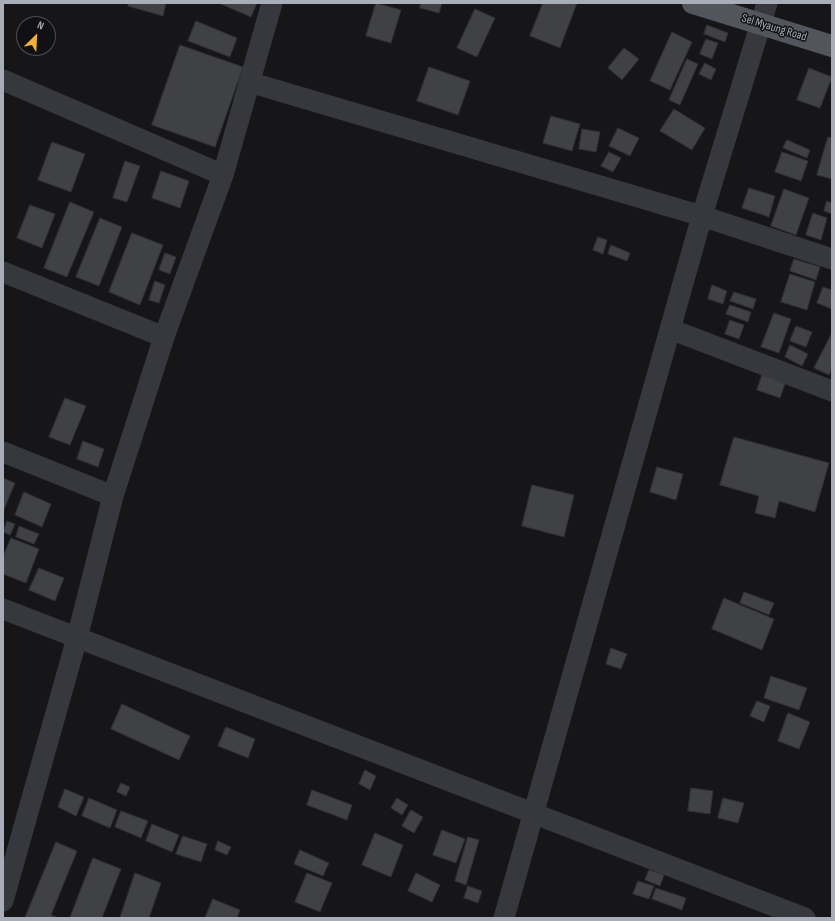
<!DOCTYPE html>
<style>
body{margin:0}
#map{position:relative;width:835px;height:921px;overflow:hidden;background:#161618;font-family:"Sofia Sans Condensed",sans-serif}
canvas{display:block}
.frame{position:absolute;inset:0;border:4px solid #a8adb8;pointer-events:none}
.north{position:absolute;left:16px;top:16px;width:40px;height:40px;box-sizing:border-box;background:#111113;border:1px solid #4d4f55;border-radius:50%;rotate:24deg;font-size:11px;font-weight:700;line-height:16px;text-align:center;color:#a8adb8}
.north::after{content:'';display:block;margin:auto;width:14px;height:18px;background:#f2b134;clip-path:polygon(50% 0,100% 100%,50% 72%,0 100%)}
</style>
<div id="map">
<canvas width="835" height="921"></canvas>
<div class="frame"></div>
<div class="north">N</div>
</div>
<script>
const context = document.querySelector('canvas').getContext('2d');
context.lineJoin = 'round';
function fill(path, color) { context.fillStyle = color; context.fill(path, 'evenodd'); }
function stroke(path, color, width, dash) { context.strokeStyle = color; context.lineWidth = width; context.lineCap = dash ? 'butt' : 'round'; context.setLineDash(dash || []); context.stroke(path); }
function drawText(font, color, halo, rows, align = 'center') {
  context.font = font + ' "Sofia Sans Condensed",sans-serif'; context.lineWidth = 3; context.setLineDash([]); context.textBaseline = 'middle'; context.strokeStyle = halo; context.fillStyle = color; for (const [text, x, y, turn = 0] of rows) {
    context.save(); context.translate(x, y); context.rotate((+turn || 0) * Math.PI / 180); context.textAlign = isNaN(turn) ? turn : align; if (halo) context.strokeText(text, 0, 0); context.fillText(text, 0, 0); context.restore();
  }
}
const building = new Path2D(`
 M 129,3 L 166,3 L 163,16 L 128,6 Z
 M 222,3 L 257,3 L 251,17 L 221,4 Z
 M 376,3 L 401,10 L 391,43 L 366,36 Z
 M 421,3 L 442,3 L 439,13 L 420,8 Z
 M 543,3 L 577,3 L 560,48 L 530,36 Z
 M 475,9 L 495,18 L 477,57 L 457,48 Z
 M 196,21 L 237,38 L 230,57 L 188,41 Z
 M 707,25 L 728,33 L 725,42 L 704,34 Z
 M 672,32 L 692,42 L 670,90 L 650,81 Z
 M 706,39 L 718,43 L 712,59 L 700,54 Z
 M 180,45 L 243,67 L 215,147 L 152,125 Z
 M 624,48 L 639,59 L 622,80 L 608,68 Z
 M 687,59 L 698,64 L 680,105 L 669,100 Z
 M 705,63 L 716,69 L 711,80 L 699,74 Z
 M 429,67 L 470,81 L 458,115 L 417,101 Z
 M 809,68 L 832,77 L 820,108 L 797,100 Z
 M 674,109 L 705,128 L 692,150 L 660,131 Z
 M 551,116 L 580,124 L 572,151 L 543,143 Z
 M 618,128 L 639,138 L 630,156 L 609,146 Z
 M 582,129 L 600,132 L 596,152 L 579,149 Z
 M 828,137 L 832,138 L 832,179 L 817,175 Z
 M 787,140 L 810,150 L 807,158 L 783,148 Z
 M 52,142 L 85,154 L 71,192 L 38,180 Z
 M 609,152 L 621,158 L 613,172 L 601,166 Z
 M 782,152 L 808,161 L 801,181 L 775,172 Z
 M 125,161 L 140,166 L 127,202 L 113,198 Z
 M 161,171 L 189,181 L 180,208 L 152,198 Z
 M 749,188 L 775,196 L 769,217 L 742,208 Z
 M 784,189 L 809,198 L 796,235 L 771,226 Z
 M 827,201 L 832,203 L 832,214 L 824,211 Z
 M 70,202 L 94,212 L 67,277 L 44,268 Z
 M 30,205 L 55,214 L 42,248 L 17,238 Z
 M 813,213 L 827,218 L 821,240 L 806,235 Z
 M 100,218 L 122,227 L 99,286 L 76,277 Z
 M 132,233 L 163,245 L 140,305 L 109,292 Z
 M 598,237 L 607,240 L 603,254 L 593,250 Z
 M 611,245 L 630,253 L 627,261 L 608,254 Z
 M 165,253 L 176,257 L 170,274 L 159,270 Z
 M 794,259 L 820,267 L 816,280 L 790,271 Z
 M 790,274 L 815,282 L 807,310 L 781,302 Z
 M 155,281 L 165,285 L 159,303 L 149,300 Z
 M 712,285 L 727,291 L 723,304 L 708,299 Z
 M 823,287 L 832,290 L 832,309 L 817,303 Z
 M 734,292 L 756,299 L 753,309 L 730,301 Z
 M 730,305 L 751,312 L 748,322 L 726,314 Z
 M 774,313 L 791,319 L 779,353 L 761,347 Z
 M 730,320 L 744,325 L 739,339 L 725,334 Z
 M 796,326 L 812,332 L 806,347 L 790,341 Z
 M 831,335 L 832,368 L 829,375 L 814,368 Z
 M 790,345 L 808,354 L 802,366 L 785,357 Z
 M 763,372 L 786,381 L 780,398 L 757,390 Z
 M 65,398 L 86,406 L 70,445 L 49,437 Z
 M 734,437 L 829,463 L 815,512 L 779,501 L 775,518 L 755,513 L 759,496 L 720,485 Z
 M 83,441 L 104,449 L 98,467 L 77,459 Z
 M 657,467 L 683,474 L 676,500 L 650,492 Z
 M 3,478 L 15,483 L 3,512 Z
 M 532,485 L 574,495 L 564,537 L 522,526 Z
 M 24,492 L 51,504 L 42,527 L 15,515 Z
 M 7,521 L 15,524 L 10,535 L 3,532 Z
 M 19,526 L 39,534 L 34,544 L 16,537 Z
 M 11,538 L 39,549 L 26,583 L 3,574 L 3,557 Z
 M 39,568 L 64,578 L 55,601 L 29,590 Z
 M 744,592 L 774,603 L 769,615 L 740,603 Z
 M 724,598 L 774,619 L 762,650 L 712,629 Z
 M 611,648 L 627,654 L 621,669 L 606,664 Z
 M 771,676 L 807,688 L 799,710 L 764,698 Z
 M 757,701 L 770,706 L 764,722 L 750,716 Z
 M 122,704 L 190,736 L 179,760 L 111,729 Z
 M 788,713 L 810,722 L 799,749 L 778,741 Z
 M 226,727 L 255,739 L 248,758 L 218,746 Z
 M 365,770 L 376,776 L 370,790 L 359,784 Z
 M 121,783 L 130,787 L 126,796 L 117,792 Z
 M 691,788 L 713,791 L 710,814 L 688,811 Z
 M 65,789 L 84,797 L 76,816 L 58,807 Z
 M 312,790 L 352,805 L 347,820 L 307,805 Z
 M 89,798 L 117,810 L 110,828 L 82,816 Z
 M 397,798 L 408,805 L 402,815 L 391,808 Z
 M 723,798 L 744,803 L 738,823 L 718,818 Z
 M 411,810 L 423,817 L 414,833 L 402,826 Z
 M 121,811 L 148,821 L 141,838 L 115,827 Z
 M 152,824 L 179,835 L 172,852 L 146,841 Z
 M 442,830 L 465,839 L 456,863 L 433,855 Z
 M 375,833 L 403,845 L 391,877 L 362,865 Z
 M 183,836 L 207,844 L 201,862 L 176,854 Z
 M 468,837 L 479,840 L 466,885 L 455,881 Z
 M 218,841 L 231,847 L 227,855 L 215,850 Z
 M 56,842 L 77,851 L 51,915 L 59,918 L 25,918 Z
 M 300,850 L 329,863 L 323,876 L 294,864 Z
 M 93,858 L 121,869 L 102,918 L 70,918 Z
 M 649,870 L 664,875 L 660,886 L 645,880 Z
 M 135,873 L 161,883 L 149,918 L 120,918 Z
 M 307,873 L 332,883 L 320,912 L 295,902 Z
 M 416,873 L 440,885 L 432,902 L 408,891 Z
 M 638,881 L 654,886 L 649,899 L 633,894 Z
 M 468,886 L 482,891 L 478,903 L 464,898 Z
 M 656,888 L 686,898 L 682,910 L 652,899 Z
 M 213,899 L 240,910 L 237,918 L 205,918 Z`);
fill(building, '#404145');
stroke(building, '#303034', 1);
stroke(new Path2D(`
 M 3,80 L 223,175
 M 249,82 L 702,216 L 832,259
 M 3,272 L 164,337
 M 670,329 L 832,391
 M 3,452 L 113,496
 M 3,609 L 805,918
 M 3,901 L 77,638 L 113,496 L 164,337 L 223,175 L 272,3
 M 504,918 L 702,216 L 767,3`), '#37383d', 21);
stroke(new Path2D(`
 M 693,3 L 832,46`), '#53555c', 22);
drawText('12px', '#a8adb8', '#111113', [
 ["Sel Myaung Road",774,28,17]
]);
</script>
